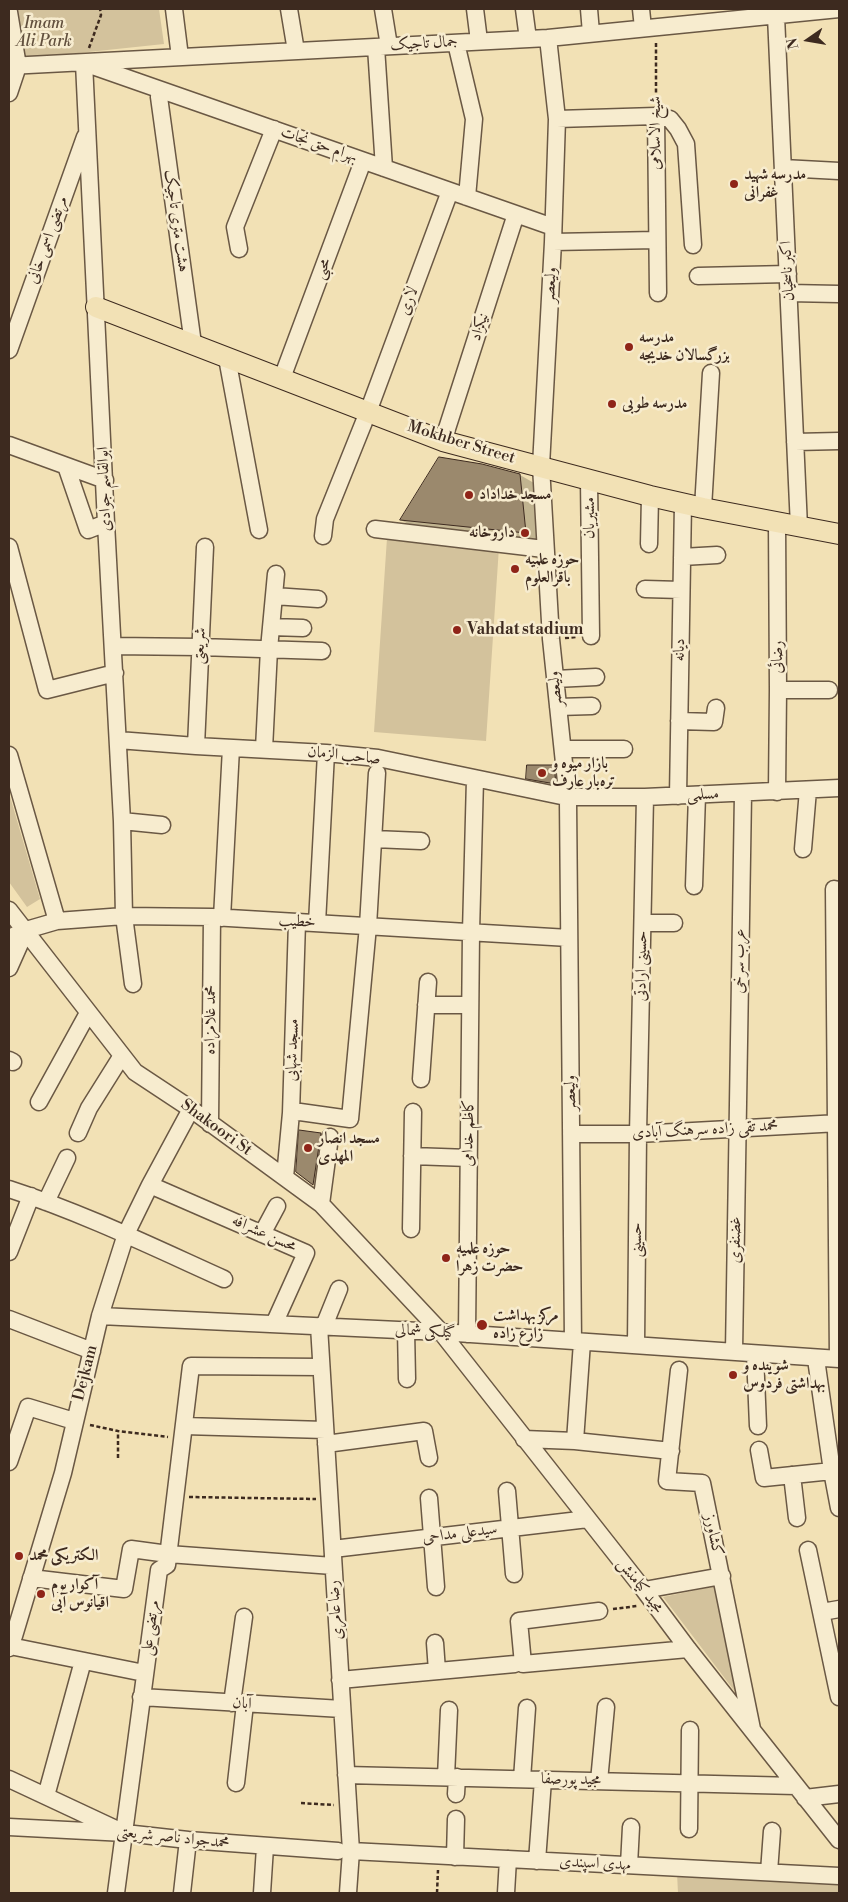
<!DOCTYPE html>
<meta charset="utf-8">
<style>
body{margin:0}
#map{position:relative;width:848px;height:1902px;overflow:hidden;background:#f2e1b5;font-family:"Libre Bodoni",serif}
canvas{display:block}
.frame{position:absolute;inset:0;border:10px solid #3d2a1f;pointer-events:none}
.north{position:absolute;left:783px;top:15px;width:50px;height:50px;-webkit-text-stroke:4px #f7eccf;paint-order:stroke;rotate:257deg;font-size:14px;font-weight:700;line-height:20px;text-align:center;color:#3d2a1f}
.north::after{content:'';display:block;margin:auto;width:18px;height:22px;background:#3d2a1f;clip-path:polygon(50% 0,100% 100%,50% 72%,0 100%)}
</style>
<div id="map">
<canvas width="848" height="1902"></canvas>
<div class="frame"></div>
<div class="north">N</div>
</div>
<script>
const context = document.querySelector('canvas').getContext('2d');
context.lineJoin = 'round';
function fill(path, color) { context.fillStyle = color; context.fill(path, 'evenodd'); }
function stroke(path, color, width, dash) { context.strokeStyle = color; context.lineWidth = width; context.lineCap = dash ? 'butt' : 'round'; context.setLineDash(dash || []); context.stroke(path); }
function drawText(font, color, halo, rows, align = 'center') {
  context.font = font + ' "Libre Bodoni",Amiri,serif'; context.lineWidth = 5; context.setLineDash([]); context.textBaseline = 'middle'; context.strokeStyle = halo; context.fillStyle = color; for (const [text, x, y, turn = 0] of rows) {
    context.save(); context.translate(x, y); context.rotate((+turn || 0) * Math.PI / 180); context.textAlign = isNaN(turn) ? turn : align; if (halo) context.strokeText(text, 0, 0); context.fillText(text, 0, 0); context.restore();
  }
}
fill(new Path2D(`
 M 14,9 L 159,9 L 164,44 L 22,59 Z
 M 387,538 L 499,547 L 486,741 L 374,732 Z
 M 9,793 L 40,899 L 27,907 L 9,882 Z
 M 716,1586 L 736,1693 L 663,1597 Z
 M 677,1873 L 839,1880 L 839,1893 L 678,1893 Z`), '#d3c29c');
fill(new Path2D(`
 M 520,475 L 534,483 L 539,540 L 415,528 L 401,520 Z
 M 554,766 L 561,770 L 563,787 L 535,782 L 528,778 Z
 M 321,1134 L 331,1140 L 324,1190 L 297,1171 Z`), '#0003');
const building = new Path2D(`
 M 439,457 L 482,464 L 520,474 L 526,533 L 400,520 Z
 M 527,765 L 554,765 L 556,784 L 526,779 Z
 M 299,1130 L 321,1133 L 313,1185 L 296,1172 Z`);
fill(building, '#9b896d');
stroke(building, '#3d2a1f', 1);
const minor = new Path2D(`
 M 174,9 L 180,57
 M 289,9 L 296,51
 M 383,9 L 389,46
 M 475,9 L 479,41
 M 524,9 L 528,39
 M 589,9 L 591,33
 M 641,9 L 643,28
 M 9,12 L 18,66 L 9,93
 M 776,16 L 799,527
 M 548,38 L 557,119 L 553,242 L 541,466 L 551,639 L 568,801 L 573,1341
 M 456,43 L 474,119 L 467,197
 M 376,47 L 384,168
 M 9,66 L 548,38 L 839,9
 M 159,97 L 193,344
 M 656,116 L 658,293
 M 557,119 L 656,116 L 670,119 L 678,129 L 686,144 L 693,245
 M 783,168 L 839,171
 M 553,242 L 656,240
 M 239,249 L 235,227 L 274,129
 M 698,276 L 788,274
 M 789,293 L 839,294
 M 9,350 L 85,137
 M 227,358 L 259,530
 M 282,378 L 363,161
 M 443,441 L 516,214
 M 795,442 L 839,441
 M 9,445 L 105,480
 M 66,466 L 88,530 L 106,523
 M 589,480 L 591,636
 M 703,508 L 711,373
 M 375,529 L 544,549
 M 323,536 L 325,519 L 368,412 L 450,191
 M 649,544 L 650,496
 M 9,547 L 47,690 L 115,673
 M 682,557 L 717,555
 M 645,589 L 681,590
 M 274,596 L 318,599
 M 271,627 L 303,628
 M 113,646 L 200,647 L 322,651
 M 555,679 L 596,677
 M 778,690 L 829,690
 M 558,707 L 592,706
 M 679,721 L 714,722 L 716,708
 M 118,740 L 196,746 L 326,753 L 378,758 L 566,797 L 645,797 L 839,788
 M 196,746 L 205,547
 M 264,749 L 269,649 L 276,574
 M 563,749 L 624,749
 M 9,755 L 57,921
 M 777,792 L 778,690 L 777,522
 M 678,796 L 683,503
 M 122,821 L 162,825
 M 374,839 L 421,841
 M 803,849 L 808,790
 M 694,886 L 697,795
 M 9,910 L 135,1072 L 191,1109 L 321,1204 L 441,1332 L 644,1590 L 688,1649 L 839,1840
 M 222,918 L 231,748
 M 317,923 L 326,753
 M 643,923 L 674,923
 M 9,938 L 26,930 L 57,921 L 124,916 L 212,917 L 569,938
 M 9,968 L 26,930
 M 133,984 L 124,916 L 122,821 L 106,523 L 84,63 L 553,227
 M 426,1005 L 470,1005
 M 9,1060 L 13,1062
 M 421,1079 L 428,982
 M 39,1102 L 88,1013
 M 291,1113 L 300,1112 L 350,1119 L 368,926 L 377,773
 M 210,1124 L 212,917
 M 78,1133 L 89,1108 L 121,1057
 M 571,1134 L 638,1134 L 839,1123
 M 412,1156 L 469,1158
 M 285,1177 L 291,1113 L 297,922
 M 150,1185 L 306,1253 L 274,1324
 M 9,1189 C 83,1213 153,1247 224,1279
 M 46,1202 L 67,1158
 M 321,1204 L 330,1137
 M 411,1229 L 413,1112
 M 262,1234 L 277,1206
 M 9,1252 L 31,1196
 M 100,1316 L 441,1332 L 839,1359
 M 9,1319 L 92,1351
 M 319,1326 L 351,1851 L 348,1893
 M 324,1326 L 339,1289
 M 406,1330 L 407,1379
 M 467,1334 L 471,932 L 475,779
 M 636,1345 L 638,1134 L 645,797
 M 734,1352 L 743,794
 M 755,1354 L 758,1426
 M 816,1359 L 832,1471 L 839,1508
 M 838,1359 L 834,889 L 839,890
 M 679,1370 L 667,1481 L 702,1483 L 752,1729
 M 184,1426 L 325,1430
 M 524,1439 L 575,1441 L 671,1451
 M 575,1441 L 582,1342
 M 326,1444 L 424,1431 L 429,1458
 M 759,1450 L 764,1478 L 832,1471
 M 9,1462 L 28,1407 L 74,1421
 M 792,1475 L 797,1518
 M 507,1491 L 514,1574
 M 429,1498 L 436,1587
 M 333,1549 L 588,1519
 M 808,1550 L 839,1697
 M 31,1578 L 124,1589 L 131,1549 L 168,1554 L 333,1566
 M 644,1590 L 722,1576
 M 599,1611 L 519,1621 L 523,1664 L 688,1649
 M 822,1612 L 839,1609
 M 435,1643 L 437,1671
 M 10,1646 L 144,1673
 M 9,1648 L 14,1636 L 63,1473 L 100,1316 L 126,1234 L 150,1185 L 191,1109
 M 340,1680 L 515,1664
 M 141,1697 L 342,1709
 M 232,1703 L 244,1617
 M 346,1775 L 796,1786
 M 446,1777 L 449,1710
 M 9,1779 L 118,1830
 M 522,1779 L 527,1708
 M 599,1781 L 606,1707
 M 236,1783 L 245,1704
 M 456,1794 L 457,1777
 M 46,1796 L 83,1661
 M 805,1798 L 839,1794
 M 9,1827 L 125,1833 L 188,1840 L 338,1851
 M 689,1829 L 690,1730
 M 351,1851 L 839,1876
 M 455,1857 L 456,1819
 M 537,1861 L 543,1780
 M 629,1865 L 631,1827
 M 769,1872 L 772,1831
 M 116,1893 L 159,1570 L 167,1565 L 191,1366 L 321,1367
 M 182,1893 L 188,1840
 M 262,1893 L 265,1847
 M 506,1893 L 508,1859`);
const major = new Path2D(`
 M 96,307 L 443,441 L 650,496 L 703,508 L 839,534`);
stroke(minor, '#6a5844', 19);
stroke(major, '#3d2a1f', 22);
stroke(new Path2D(`
 M 656,43 L 656,102
 M 89,48 L 101,15 L 100,9
 M 565,638 L 577,637
 M 90,1425 L 118,1431 L 168,1437
 M 118,1458 L 118,1431
 M 189,1497 L 316,1499
 M 613,1609 L 637,1606
 M 301,1803 L 334,1805
 M 437,1893 L 438,1870`), '#3d2a1f', 2.5, [4, 2.5]);
stroke(minor, '#f7eccf', 16);
stroke(major, '#f2e1b5', 20);
for (const [x, y, r, color] of [
 [734,184,5,"#8f2418"],
 [629,347,5,"#8f2418"],
 [612,404,5,"#8f2418"],
 [469,495,5,"#8f2418"],
 [525,533,5,"#8f2418"],
 [515,569,5,"#8f2418"],
 [457,630,5,"#8f2418"],
 [542,773,5,"#8f2418"],
 [308,1148,5,"#8f2418"],
 [446,1258,5,"#8f2418"],
 [482,1325,6,"#8f2418"],
 [733,1375,5,"#8f2418"],
 [19,1556,5,"#8f2418"],
 [41,1594,5,"#8f2418"]
]) { const dot = new Path2D(); dot.arc(x, y, r, 0, 2 * Math.PI); context.fillStyle = color; context.fill(dot); stroke(dot, '#f7eccf', 2); }
drawText('italic 16px', '#62503e', '#f7eccf', [
 ["Imam",44,24],
 ["Ali Park",44,42]
]);
drawText('16px', '#3d2a1f', '#f7eccf', [
 ["جمال تاجیک",424,44,-3],
 ["شیخ الاسلامی",656,133,-90],
 ["بهرام حق نجات",319,145,19],
 ["هشت متری تاجیک",176,221,82],
 ["مرتضی اسمی خانی",48,240,-70],
 ["محبی",323,269,-69],
 ["اکبر ناسخیان",788,271,-93],
 ["ولیعصر",551,285,-87],
 ["لاری",409,301,-70],
 ["نیکزاد",480,327,-72],
 ["Mokhber Street",461,443,17],
 ["ابوالقاسم جوادی",105,489,-92],
 ["مشیریان",590,518,-90],
 ["شریعتی",200,646,-87],
 ["دیانه",680,650,-89],
 ["رضائی",778,657,-90],
 ["ولیعصر",556,689,-96],
 ["صاحب الزمان",344,756,6],
 ["مسلمی",703,795,-2],
 ["خطیب",297,922,3],
 ["عرب سرخی",740,961,-89],
 ["حسینی ارادتی",642,966,-89],
 ["محمد غلامزاده",211,1020,-89],
 ["مسجد شهابی",293,1050,-88],
 ["ولیعصر",571,1093,-91],
 ["Shakoori St",216,1128,36],
 ["محمد تقی زاده سرهنگ آبادی",705,1130,-3],
 ["کاظم خدامی",469,1133,-89],
 ["محسن عشرافه",264,1234,24],
 ["حسینی",637,1240,-90],
 ["غضنفری",736,1240,-89],
 ["گيلکی شمالی",425,1332,3],
 ["Dejkam",86,1373,-76],
 ["سیدعلی مداحی",460,1534,-7],
 ["کشاورز",713,1535,78],
 ["مجید کیامنش",640,1586,52],
 ["رضا عامری",336,1610,-94],
 ["مرتضی علی",151,1628,-82],
 ["آبان",242,1704,5],
 ["مجید پورصفا",571,1780,1],
 ["محمدجواد ناصر شریعتی",173,1838,6],
 ["مهدی اسپندی",595,1864,3]
]);
drawText('bold 16px', '#3d2a1f', '#f7eccf', [
 ["مدرسه شهید",744,175],
 ["غفرانی",744,193],
 ["مدرسه",639,338],
 ["بزرگسالان خدیجه",639,356],
 ["مدرسه طوبی",622,404],
 ["مسجد خداداد",479,495],
 ["داروخانه",515,533,"right"],
 ["حوزه علمیه",525,560],
 ["باقرالعلوم",525,578],
 ["Vahdat stadium",467,630],
 ["بازار میوه و",552,764],
 ["تره‌بار عارف",552,782],
 ["مسجد انصار",318,1139],
 ["المهدی",318,1157],
 ["حوزه علمیه",456,1249],
 ["حضرت زهرا",456,1267],
 ["مرکز بهداشت",493,1316],
 ["زارع زاده",493,1334],
 ["شوینده و",743,1366],
 ["بهداشتی فردوس",743,1384],
 ["الکتریکی محمد",29,1556],
 ["آکواریوم",51,1585],
 ["اقیانوس آبی",51,1603]
], 'left');
</script>
